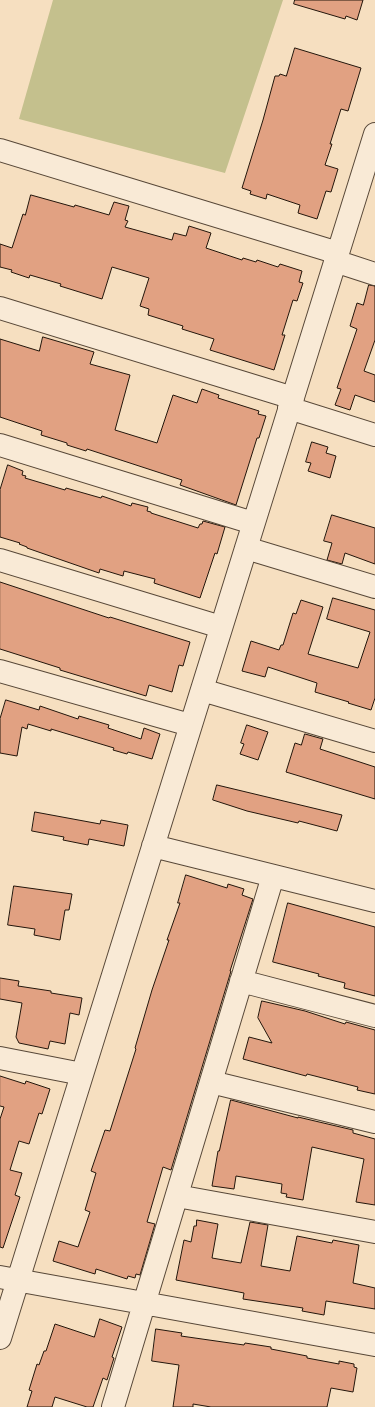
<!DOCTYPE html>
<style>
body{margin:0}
canvas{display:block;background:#f6dfc0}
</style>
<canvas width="375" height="1407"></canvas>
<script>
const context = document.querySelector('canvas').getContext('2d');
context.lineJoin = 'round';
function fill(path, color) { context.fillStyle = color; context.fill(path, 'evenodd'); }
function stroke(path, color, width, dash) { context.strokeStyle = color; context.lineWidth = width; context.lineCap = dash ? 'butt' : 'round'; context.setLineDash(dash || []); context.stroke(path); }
fill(new Path2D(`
 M 53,0 L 283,0 L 225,173 L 19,119 Z`), '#c4c08d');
const building = new Path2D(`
 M 295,0 L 363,0 L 357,20 L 346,16 L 345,19 L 294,4 Z
 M 295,48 L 361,68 L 348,111 L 341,109 L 330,144 L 332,144 L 325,165 L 338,169 L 331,192 L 326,191 L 317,219 L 298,213 L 300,205 L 267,194 L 266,199 L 250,194 L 251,191 L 242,188 L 263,120 L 275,76 L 279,76 L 280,74 L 286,76 Z
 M 31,195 L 74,207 L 75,205 L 109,215 L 114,202 L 129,206 L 125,220 L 128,221 L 125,227 L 172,240 L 174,233 L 186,236 L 189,226 L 211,233 L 206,248 L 242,260 L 243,258 L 256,262 L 257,260 L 278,267 L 280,264 L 302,271 L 299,282 L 303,283 L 297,301 L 293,300 L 282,335 L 285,335 L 274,370 L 210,350 L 214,339 L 182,329 L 183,326 L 148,315 L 149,309 L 140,306 L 149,278 L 112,267 L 102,299 L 60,286 L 61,284 L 30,275 L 29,278 L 11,272 L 12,270 L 0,267 L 0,244 L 12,248 L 23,214 L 25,215 Z
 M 369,285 L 375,286 L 375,340 L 364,371 L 375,375 L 375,402 L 355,395 L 350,410 L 335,405 L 341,389 L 337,388 L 357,329 L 350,326 L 357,303 L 363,305 Z
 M 43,337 L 94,352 L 90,364 L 130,375 L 115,430 L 157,443 L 173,395 L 197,403 L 202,389 L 219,395 L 218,398 L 259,411 L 258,414 L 266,416 L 259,438 L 257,438 L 236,505 L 180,485 L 182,480 L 87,449 L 86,451 L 67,445 L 67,443 L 41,435 L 42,431 L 0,417 L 0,339 L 39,351 Z
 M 312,442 L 328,447 L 326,453 L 336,456 L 330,478 L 308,471 L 311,463 L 306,462 Z
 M 8,465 L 23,471 L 22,475 L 26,476 L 25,478 L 65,490 L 66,488 L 101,498 L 102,496 L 131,506 L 132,503 L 148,507 L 147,511 L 151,512 L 151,513 L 198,528 L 200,524 L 202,524 L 203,521 L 225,527 L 217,554 L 215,553 L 200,598 L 154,583 L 155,579 L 124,571 L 123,576 L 100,569 L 99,573 L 27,548 L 27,547 L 19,544 L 20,543 L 0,537 L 0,490 Z
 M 332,515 L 375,528 L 375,564 L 345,553 L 342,564 L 327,560 L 332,543 L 324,541 Z
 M 0,582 L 109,618 L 110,617 L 190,642 L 183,666 L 179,665 L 172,692 L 149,685 L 146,696 L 60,670 L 60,668 L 0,649 Z
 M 333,598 L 375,610 L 375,698 L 371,710 L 348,703 L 349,702 L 315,692 L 317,683 L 268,667 L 265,677 L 242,671 L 251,641 L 279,650 L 281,645 L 283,645 L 293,613 L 296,614 L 301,600 L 323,607 L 308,654 L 358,668 L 370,632 L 327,619 Z
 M 6,700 L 39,710 L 40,706 L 78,719 L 79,716 L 109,725 L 108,728 L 141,739 L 144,728 L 160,734 L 152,759 L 128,752 L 127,754 L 113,750 L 114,748 L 51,729 L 51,731 L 28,724 L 27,729 L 22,727 L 17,756 L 0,753 L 0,719 Z
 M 247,725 L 268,732 L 258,760 L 240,754 L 244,744 L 241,743 Z
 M 305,734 L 323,739 L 320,749 L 375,767 L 375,799 L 286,772 L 295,743 L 301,745 Z
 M 217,785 L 342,815 L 337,831 L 299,821 L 298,823 L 247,811 L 213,800 Z
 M 35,812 L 100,824 L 101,820 L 128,825 L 124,846 L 89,839 L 88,845 L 63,840 L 64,837 L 32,831 Z
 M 186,875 L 227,888 L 228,884 L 244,889 L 242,895 L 253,899 L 230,971 L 231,971 L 171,1170 L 163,1167 L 147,1222 L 155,1224 L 140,1275 L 136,1274 L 135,1278 L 128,1276 L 127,1279 L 96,1269 L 95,1274 L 53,1261 L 59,1241 L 78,1247 L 90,1212 L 85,1210 L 96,1173 L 91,1171 L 105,1130 L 110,1131 L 136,1049 L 135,1048 L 152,990 L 169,940 L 167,940 L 180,903 L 178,903 Z
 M 14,886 L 72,894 L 69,910 L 65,910 L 60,940 L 34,935 L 35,929 L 8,925 Z
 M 288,903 L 375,927 L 375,996 L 344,988 L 345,983 L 318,976 L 319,974 L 273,962 Z
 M 0,978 L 19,981 L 18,986 L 51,991 L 51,993 L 82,998 L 79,1015 L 70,1013 L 65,1044 L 50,1041 L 48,1049 L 19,1043 L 16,1037 L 22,1003 L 0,999 Z
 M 262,1001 L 305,1011 L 345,1024 L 346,1022 L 375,1030 L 375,1094 L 357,1090 L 358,1087 L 307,1074 L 306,1076 L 243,1059 L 249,1037 L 272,1043 L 258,1018 Z
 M 0,1076 L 25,1084 L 26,1081 L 50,1089 L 42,1114 L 39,1113 L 29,1144 L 19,1141 L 10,1170 L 22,1173 L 15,1195 L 20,1197 L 3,1248 L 0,1247 L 0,1119 L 4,1107 L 0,1106 Z
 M 231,1100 L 298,1118 L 298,1117 L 353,1130 L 353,1133 L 375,1139 L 375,1205 L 356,1202 L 364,1159 L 312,1147 L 303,1200 L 286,1197 L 287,1194 L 281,1193 L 282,1184 L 236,1176 L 234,1189 L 212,1186 L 218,1151 L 219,1151 Z
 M 197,1220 L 218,1224 L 212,1258 L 241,1263 L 250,1222 L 268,1225 L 261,1266 L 290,1271 L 297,1236 L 332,1243 L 333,1240 L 359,1245 L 353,1283 L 375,1288 L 375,1309 L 326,1301 L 324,1315 L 302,1311 L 303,1308 L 243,1299 L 244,1293 L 176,1280 L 184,1240 L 191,1242 L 194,1226 L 196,1226 Z
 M 100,1319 L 122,1327 L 112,1357 L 114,1358 L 107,1380 L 103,1378 L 93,1407 L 87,1407 L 55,1397 L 52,1407 L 27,1407 L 32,1391 L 29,1390 L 37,1364 L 39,1365 L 44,1351 L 46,1351 L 55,1324 L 94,1337 Z
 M 156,1329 L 182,1333 L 181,1336 L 244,1345 L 245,1343 L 271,1347 L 271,1349 L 307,1356 L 307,1358 L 339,1364 L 339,1361 L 354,1364 L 354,1367 L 357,1368 L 353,1392 L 331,1388 L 327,1407 L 211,1407 L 193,1404 L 193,1407 L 173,1407 L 179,1365 L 152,1361 Z`);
fill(building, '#e1a182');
stroke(building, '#23160b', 1);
const minor = new Path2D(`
 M 0,150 L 338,253
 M 335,261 L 375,274
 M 0,308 L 293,398
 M 289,408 L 375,435
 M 0,445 L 253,523
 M 246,548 L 375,587
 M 0,560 L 221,627
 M 0,671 L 190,725
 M 202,690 L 375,741
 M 153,846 L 375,901
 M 241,981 L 375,1016
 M 0,1058 L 82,1074
 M 211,1082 L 375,1122
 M 177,1196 L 375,1232
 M 0,1277 L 375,1345
 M 0,1338 L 375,134
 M 113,1407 L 273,876`);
stroke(minor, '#584838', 24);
stroke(minor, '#f9ead6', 22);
</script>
